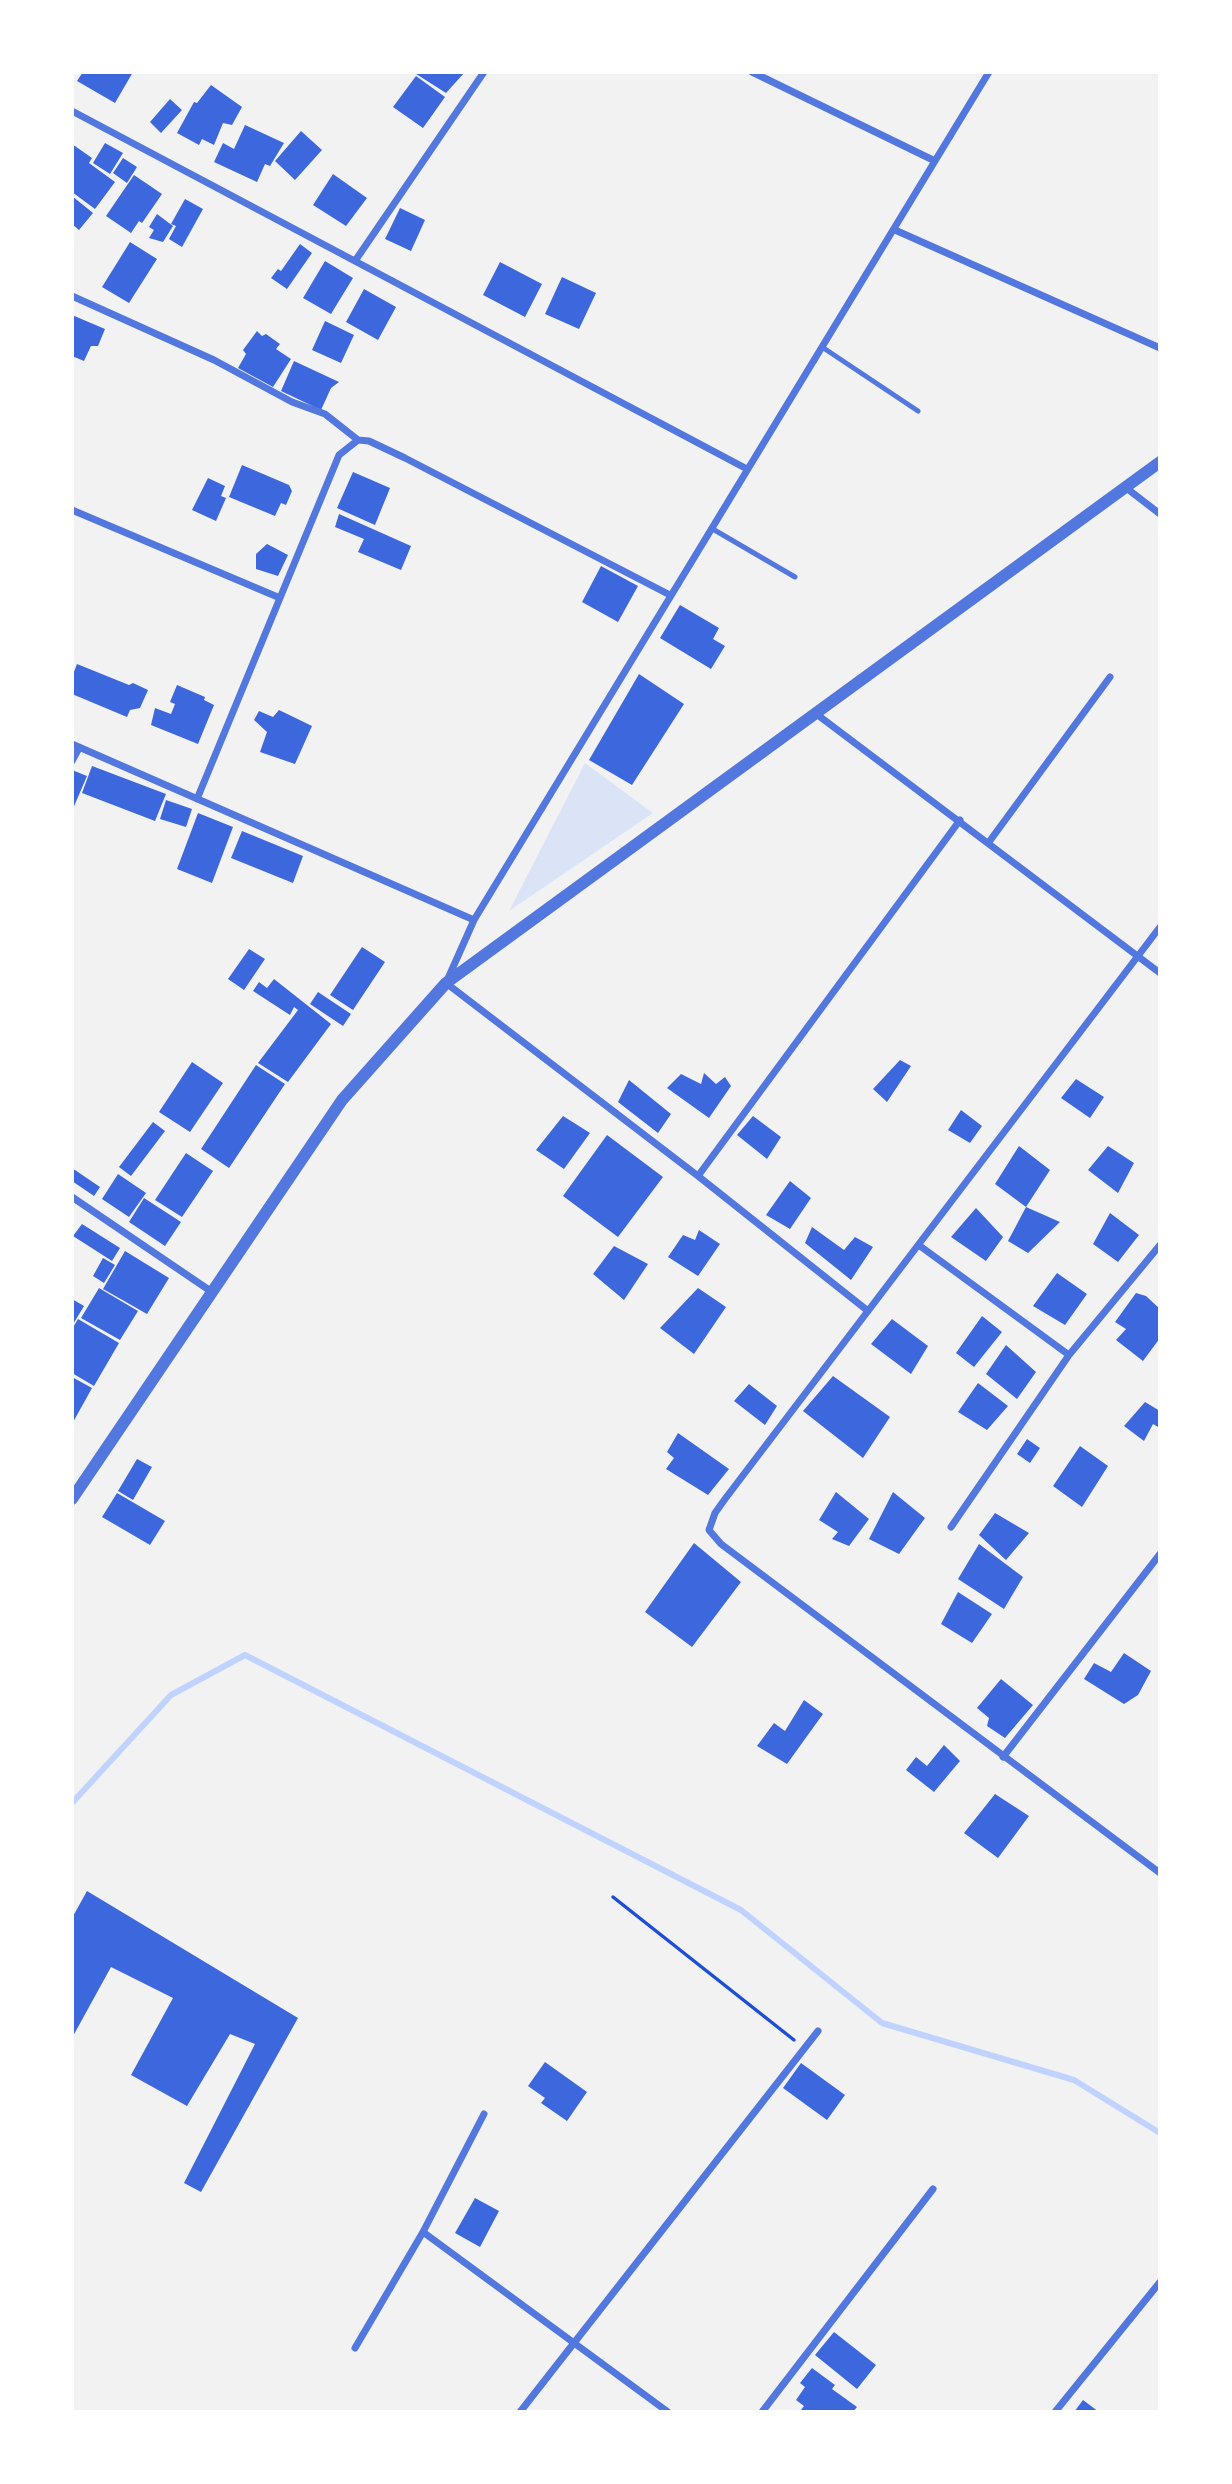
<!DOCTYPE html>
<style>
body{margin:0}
#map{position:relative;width:1232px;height:2484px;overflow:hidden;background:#f2f2f2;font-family:"Nunito Sans",sans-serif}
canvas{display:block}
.frame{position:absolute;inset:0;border:74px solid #fff;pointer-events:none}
</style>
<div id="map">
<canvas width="1232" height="2484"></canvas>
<div class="frame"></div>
</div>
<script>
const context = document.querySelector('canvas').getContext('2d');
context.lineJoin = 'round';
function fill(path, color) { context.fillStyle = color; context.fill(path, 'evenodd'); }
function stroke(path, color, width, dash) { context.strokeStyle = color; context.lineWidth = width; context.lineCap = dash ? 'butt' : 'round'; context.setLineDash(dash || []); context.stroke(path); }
fill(new Path2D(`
 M 585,763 L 653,813 L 509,911 Z`), '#dbe4f7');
stroke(new Path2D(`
 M 72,1803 L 171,1695 L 245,1655 L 741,1910 L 882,2023 L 1074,2080 L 1160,2133`), '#bfd3fe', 6);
fill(new Path2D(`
 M 83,72 L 133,72 L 115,103 L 77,81 Z
 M 413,72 L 465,72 L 446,93 Z
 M 416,76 L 445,97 L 423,128 L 393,107 Z
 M 211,85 L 242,107 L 232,125 L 223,123 L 214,145 L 202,139 L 199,145 L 177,133 L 194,102 L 197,103 Z
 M 170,99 L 182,110 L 161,133 L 150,122 Z
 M 245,125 L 284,143 L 270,166 L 265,164 L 257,182 L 214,162 L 223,143 L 234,149 Z
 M 301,131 L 322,150 L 295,180 L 275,161 Z
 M 105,143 L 123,153 L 110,174 L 93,163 Z
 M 72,144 L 92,158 L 89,163 L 115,182 L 95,209 L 72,192 Z
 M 123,158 L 137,167 L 127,183 L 113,173 Z
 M 333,174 L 367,198 L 346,226 L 313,205 Z
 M 134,175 L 162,194 L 142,223 L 139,221 L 131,233 L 106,216 Z
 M 72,196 L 93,213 L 79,230 L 72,224 Z
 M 185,199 L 203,209 L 182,247 L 169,239 L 176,226 L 171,224 Z
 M 400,208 L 425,220 L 411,251 L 385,239 Z
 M 157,214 L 173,226 L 163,242 L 149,238 L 154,230 L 149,227 Z
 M 130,242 L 157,259 L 129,303 L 102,287 Z
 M 300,244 L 312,253 L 287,289 L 271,278 L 278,269 L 281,271 Z
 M 325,261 L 353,278 L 331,314 L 303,298 Z
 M 500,262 L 542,284 L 525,317 L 483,295 Z
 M 562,277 L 596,293 L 579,329 L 545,314 Z
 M 364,289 L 396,307 L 378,340 L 346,322 Z
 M 72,315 L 105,329 L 98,346 L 91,346 L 84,361 L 72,356 Z
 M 325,321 L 354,335 L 341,363 L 312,350 Z
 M 257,331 L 262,336 L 266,334 L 280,344 L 276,349 L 291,359 L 273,387 L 238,368 L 246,354 L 243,350 Z
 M 294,361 L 339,382 L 331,388 L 321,410 L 281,391 Z
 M 242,465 L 289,485 L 292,491 L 286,505 L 281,503 L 275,516 L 229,497 Z
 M 353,472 L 390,488 L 375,525 L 337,508 Z
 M 208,478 L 225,486 L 221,496 L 226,498 L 216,521 L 192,510 Z
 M 339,514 L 411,546 L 401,570 L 358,552 L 364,539 L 335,527 Z
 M 267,544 L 288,555 L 278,576 L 256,569 L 256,554 Z
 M 601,566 L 638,586 L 618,622 L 582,602 Z
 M 680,605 L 719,628 L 713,639 L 725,646 L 711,669 L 660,638 Z
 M 77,664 L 129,685 L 133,683 L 148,690 L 140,708 L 130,710 L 127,717 L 72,694 L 72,677 Z
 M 639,674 L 684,704 L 632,785 L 589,760 Z
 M 177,685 L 205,697 L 204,700 L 214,705 L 198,744 L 151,725 L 155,708 L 171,714 L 175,704 L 170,702 Z
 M 279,710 L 312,726 L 295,764 L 260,752 L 267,732 L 254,720 L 259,711 L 273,717 Z
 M 92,766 L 166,794 L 155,821 L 82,793 Z
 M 72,770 L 87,776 L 72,811 Z
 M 166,800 L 192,809 L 186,827 L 160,819 Z
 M 198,813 L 233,827 L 212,883 L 177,869 Z
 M 242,831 L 303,856 L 293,883 L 231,858 Z
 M 362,947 L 385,962 L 353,1010 L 330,995 Z
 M 249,949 L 265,959 L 244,990 L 228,979 Z
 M 274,979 L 331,1024 L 288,1082 L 258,1063 L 298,1010 L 294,1007 L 290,1015 L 253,991 L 259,982 L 267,988 Z
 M 318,992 L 351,1014 L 343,1026 L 310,1004 Z
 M 900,1060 L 911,1066 L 887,1102 L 873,1089 Z
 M 192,1062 L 223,1083 L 190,1132 L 159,1112 Z
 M 256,1065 L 285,1084 L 229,1168 L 201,1149 Z
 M 704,1073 L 716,1084 L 725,1077 L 731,1086 L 709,1118 L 667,1088 L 681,1074 L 701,1084 Z
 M 1076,1079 L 1104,1097 L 1090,1118 L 1061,1098 Z
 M 629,1080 L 671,1114 L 658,1133 L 618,1102 Z
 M 961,1110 L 982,1126 L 970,1143 L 948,1130 Z
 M 563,1116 L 590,1133 L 564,1169 L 536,1150 Z
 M 753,1116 L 781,1137 L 767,1159 L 737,1135 Z
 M 153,1122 L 165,1131 L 131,1176 L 119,1167 Z
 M 607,1135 L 663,1177 L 618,1237 L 563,1196 Z
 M 1019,1146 L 1050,1170 L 1026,1207 L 995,1184 Z
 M 1108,1146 L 1134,1163 L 1118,1193 L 1088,1170 Z
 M 186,1153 L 213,1171 L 182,1217 L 155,1200 Z
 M 72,1168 L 100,1187 L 94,1196 L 72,1181 Z
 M 118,1174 L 146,1193 L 129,1217 L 102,1199 Z
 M 790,1181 L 811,1198 L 790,1229 L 766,1215 Z
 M 144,1198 L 181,1222 L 165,1246 L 129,1222 Z
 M 1026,1207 L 1060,1222 L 1028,1253 L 1008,1241 Z
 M 976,1208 L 1003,1237 L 986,1261 L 951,1237 Z
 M 1110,1213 L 1139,1235 L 1118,1262 L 1093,1244 Z
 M 82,1224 L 120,1248 L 112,1261 L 73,1236 Z
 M 812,1227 L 844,1250 L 855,1237 L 873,1247 L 851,1280 L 805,1243 Z
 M 699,1230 L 720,1244 L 698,1276 L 668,1257 L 683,1235 L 695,1240 Z
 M 614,1246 L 648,1264 L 624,1300 L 593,1274 Z
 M 125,1251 L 169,1278 L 147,1314 L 103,1289 Z
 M 103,1258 L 115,1265 L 104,1283 L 93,1276 Z
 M 1057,1273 L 1087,1294 L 1065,1325 L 1033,1306 Z
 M 99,1288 L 138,1311 L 120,1340 L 81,1318 Z
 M 698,1288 L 726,1307 L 694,1354 L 660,1328 Z
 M 1136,1293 L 1146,1296 L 1160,1309 L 1160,1338 L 1143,1361 L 1116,1340 L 1126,1329 L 1115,1322 Z
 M 72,1299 L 84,1306 L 72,1326 Z
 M 982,1316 L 1002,1332 L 974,1367 L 956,1353 Z
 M 78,1319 L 119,1343 L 94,1386 L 72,1373 L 72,1329 Z
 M 892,1319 L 928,1346 L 911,1374 L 871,1344 Z
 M 1006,1345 L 1036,1372 L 1017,1399 L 986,1374 Z
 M 833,1376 L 890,1417 L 863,1458 L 803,1411 Z
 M 72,1377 L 92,1388 L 72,1424 Z
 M 978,1383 L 1008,1406 L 987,1430 L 958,1412 Z
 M 749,1384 L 777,1406 L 765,1425 L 734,1401 Z
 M 1145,1402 L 1160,1411 L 1160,1428 L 1153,1424 L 1144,1441 L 1124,1426 Z
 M 678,1433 L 729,1469 L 708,1495 L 666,1469 L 674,1458 L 667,1452 Z
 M 1027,1439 L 1040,1448 L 1030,1463 L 1017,1454 Z
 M 1080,1446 L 1108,1466 L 1082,1507 L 1053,1486 Z
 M 137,1459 L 152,1467 L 133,1500 L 118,1491 Z
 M 836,1492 L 869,1519 L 849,1546 L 832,1539 L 838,1532 L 819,1520 Z
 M 893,1492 L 925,1518 L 899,1554 L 869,1539 Z
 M 117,1493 L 165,1521 L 150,1545 L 102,1517 Z
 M 995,1513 L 1029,1533 L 1006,1560 L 979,1535 Z
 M 694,1543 L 741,1582 L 692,1647 L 645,1612 Z
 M 979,1544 L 1023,1577 L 1004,1609 L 958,1579 Z
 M 958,1592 L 992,1614 L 972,1643 L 941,1624 Z
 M 1124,1653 L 1151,1671 L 1138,1695 L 1124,1704 L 1084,1679 L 1094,1663 L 1111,1672 Z
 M 1001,1679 L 1033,1705 L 1005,1738 L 987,1726 L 989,1718 L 977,1708 Z
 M 804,1700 L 823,1714 L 787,1764 L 757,1746 L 774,1723 L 785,1731 Z
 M 944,1745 L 960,1761 L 934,1792 L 906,1770 L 916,1757 L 927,1766 Z
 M 995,1794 L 1029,1816 L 998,1858 L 964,1833 Z
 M 87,1891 L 298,2018 L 201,2192 L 184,2183 L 255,2044 L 230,2034 L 187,2106 L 131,2075 L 173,1998 L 111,1967 L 72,2038 L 72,1918 Z
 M 545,2062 L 587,2092 L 567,2121 L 541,2103 L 545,2098 L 528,2086 Z
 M 801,2063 L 845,2095 L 827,2120 L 783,2088 Z
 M 475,2198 L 499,2211 L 480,2247 L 455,2233 Z
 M 834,2332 L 876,2365 L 857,2389 L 815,2355 Z
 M 812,2368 L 835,2385 L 832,2389 L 857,2407 L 853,2412 L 801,2410 L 804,2406 L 796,2400 L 805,2387 L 800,2383 Z
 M 1083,2400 L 1099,2412 L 1074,2412 Z`), '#3d67dc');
stroke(new Path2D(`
 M 613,1897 L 794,2040`), '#1d4ed8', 3.5);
stroke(new Path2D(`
 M 822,347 L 918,411
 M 711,528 L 795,577`), '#5277de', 5);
stroke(new Path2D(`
 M 752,72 L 935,161
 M 72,111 L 747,469
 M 895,230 L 1160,348
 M 355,261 L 484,72
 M 72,296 L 214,360 L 292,402 L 325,414 L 358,440
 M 1125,487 L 1160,514
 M 72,510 L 280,598
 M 815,713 L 1160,973
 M 72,744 L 474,920
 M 72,761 L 79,748
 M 197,799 L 339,455 L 358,440 L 369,441 L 405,458 L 670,595
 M 989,842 L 1110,677
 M 1160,927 L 725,1499 L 715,1513 L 709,1530 L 721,1544 L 1160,1873
 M 698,1176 L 960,820
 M 72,1197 L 212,1292
 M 920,1246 L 1069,1355
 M 868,1311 L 698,1176 L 446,983 L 474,920 L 989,72
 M 951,1527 L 1069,1355 L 1160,1245
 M 1003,1757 L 1160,1554
 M 423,2232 L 668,2412
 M 355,2348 L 423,2232 L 484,2114
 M 520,2412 L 818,2031
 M 762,2412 L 933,2189
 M 1055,2412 L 1160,2282`), '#5277de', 7);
stroke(new Path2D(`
 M 72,1499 L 342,1100 L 446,983 L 1160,462`), '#5277de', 12);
</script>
